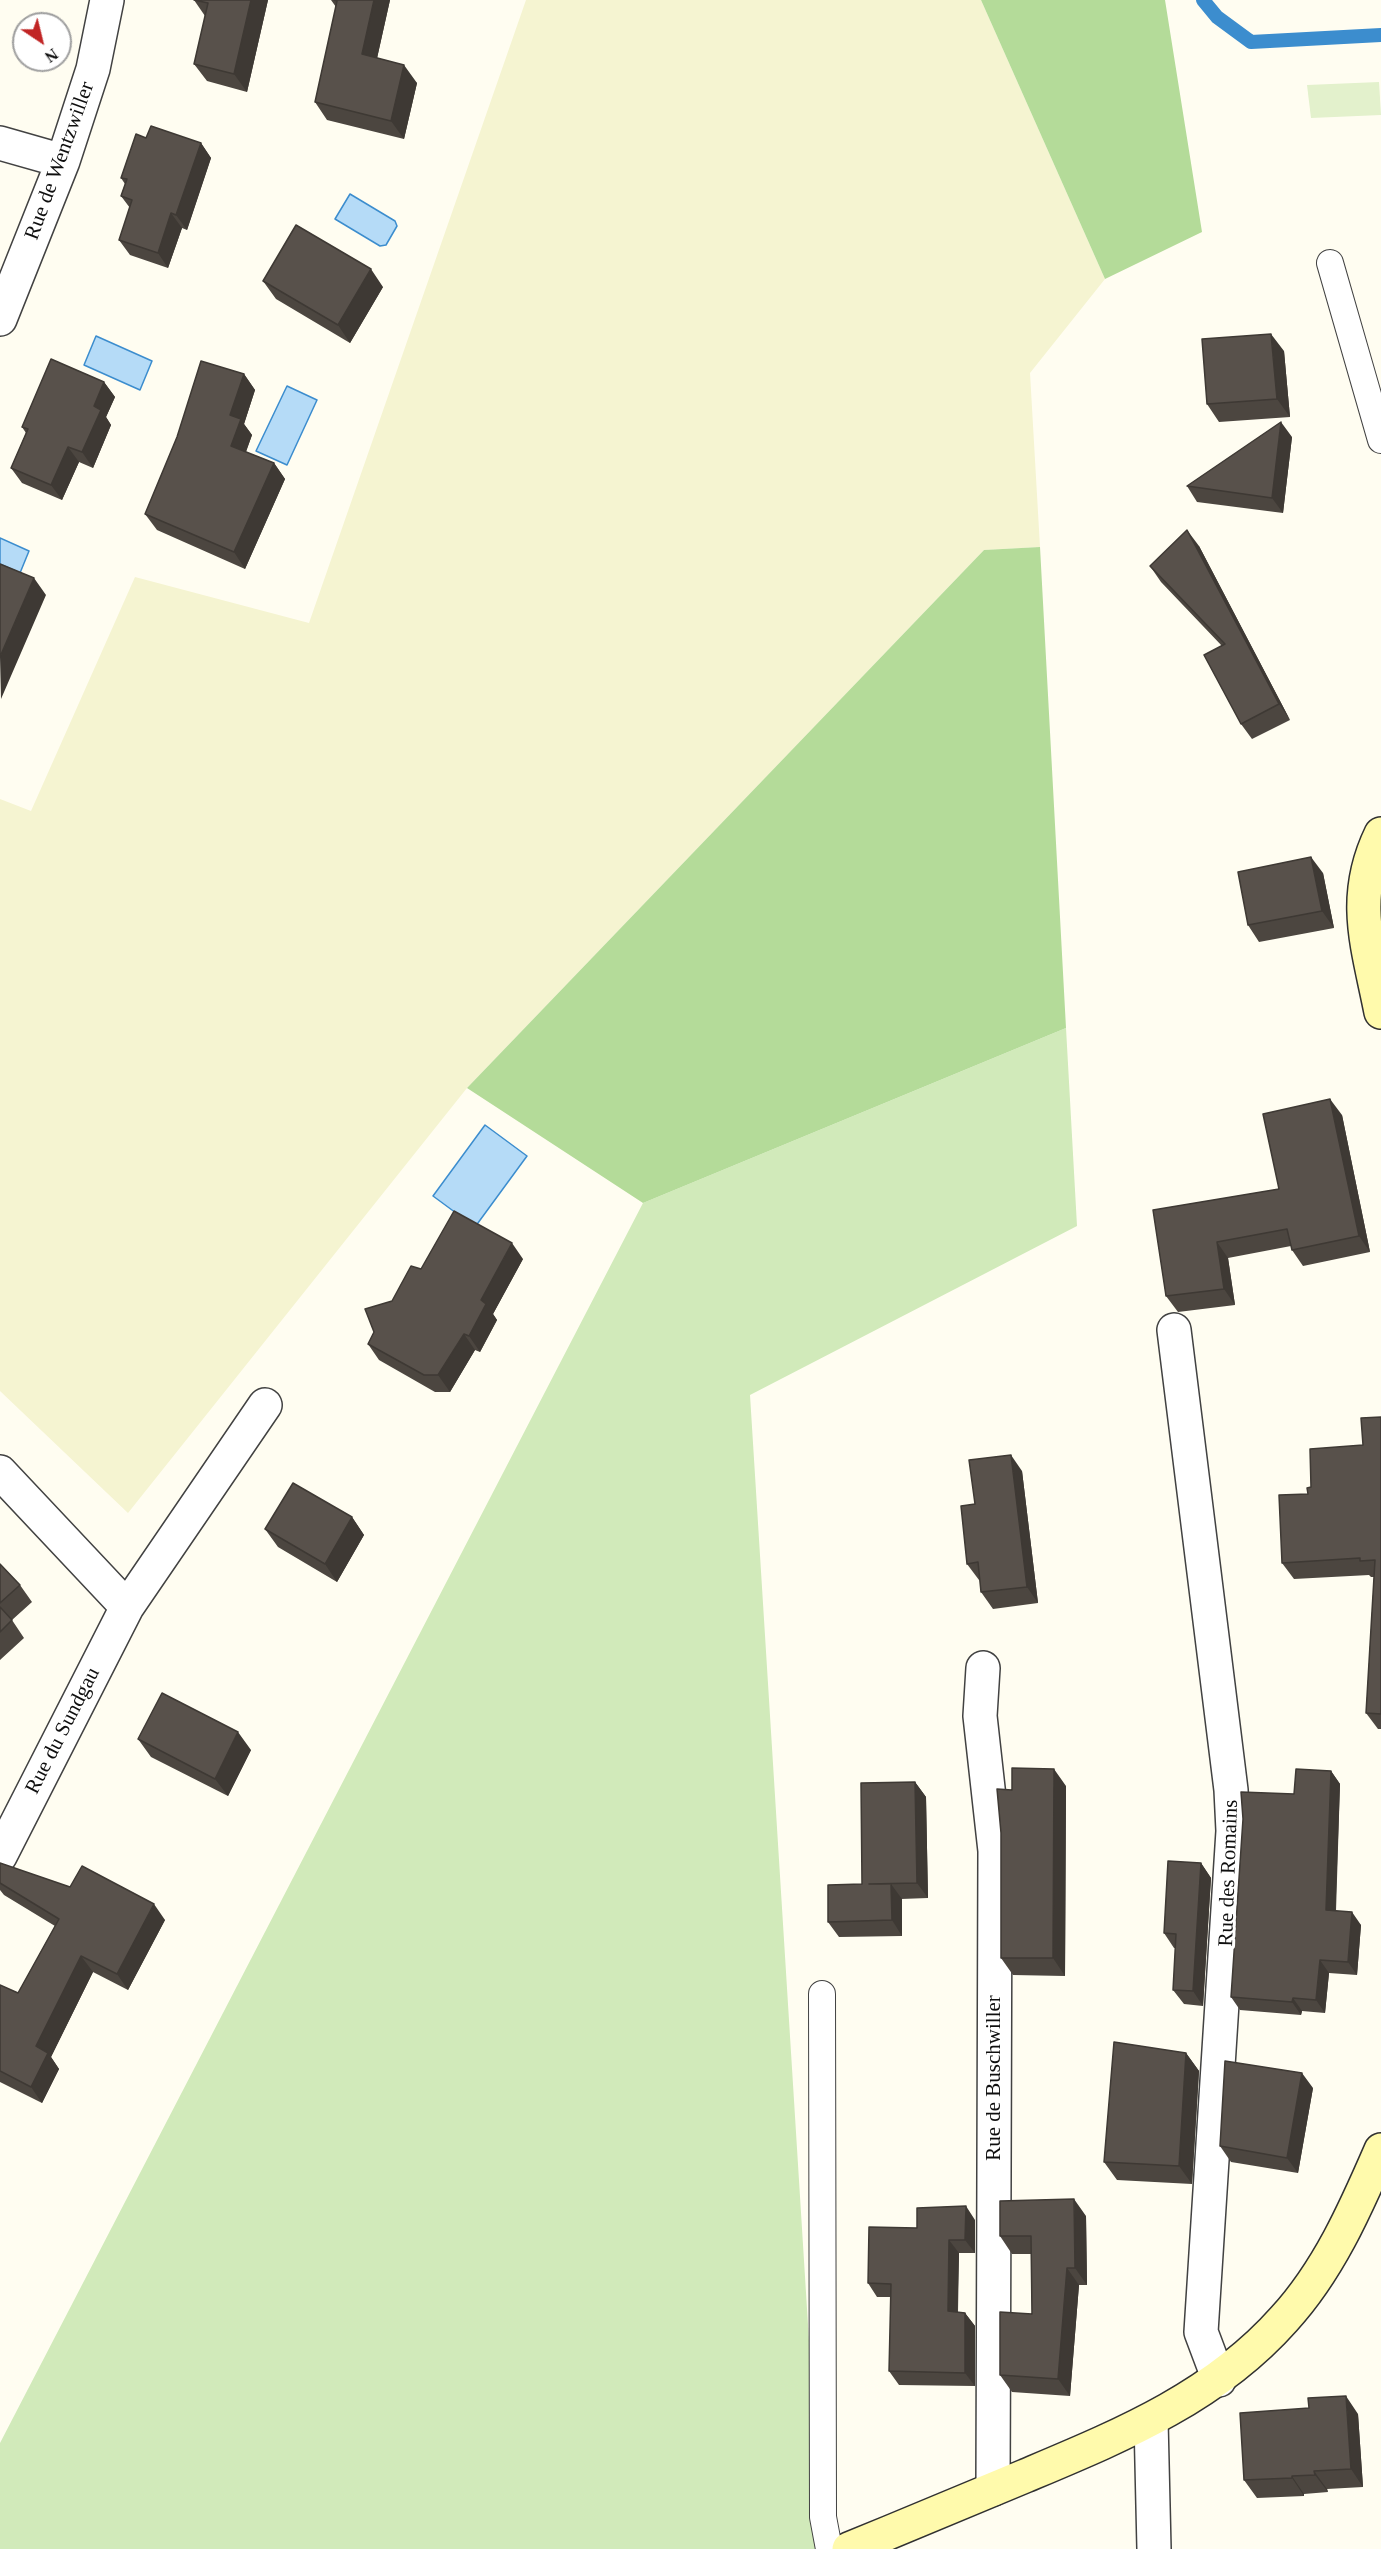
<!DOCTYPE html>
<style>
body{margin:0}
#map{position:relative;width:1381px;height:2549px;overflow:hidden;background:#fffdf1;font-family:Georgia,serif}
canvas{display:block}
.north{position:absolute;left:12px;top:12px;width:60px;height:60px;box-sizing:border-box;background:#fff;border:2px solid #9f9f9f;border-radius:50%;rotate:145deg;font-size:16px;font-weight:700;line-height:24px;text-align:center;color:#0f0f0f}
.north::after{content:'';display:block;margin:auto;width:21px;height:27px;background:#c12525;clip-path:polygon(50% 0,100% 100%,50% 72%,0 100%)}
</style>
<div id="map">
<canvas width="1381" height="2549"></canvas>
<div class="north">N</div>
</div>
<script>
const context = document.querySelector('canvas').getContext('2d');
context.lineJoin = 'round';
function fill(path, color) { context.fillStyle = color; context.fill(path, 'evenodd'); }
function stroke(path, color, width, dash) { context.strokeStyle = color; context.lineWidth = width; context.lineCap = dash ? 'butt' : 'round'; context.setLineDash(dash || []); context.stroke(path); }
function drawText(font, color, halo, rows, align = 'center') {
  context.font = font + ' Georgia,serif'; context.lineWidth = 6; context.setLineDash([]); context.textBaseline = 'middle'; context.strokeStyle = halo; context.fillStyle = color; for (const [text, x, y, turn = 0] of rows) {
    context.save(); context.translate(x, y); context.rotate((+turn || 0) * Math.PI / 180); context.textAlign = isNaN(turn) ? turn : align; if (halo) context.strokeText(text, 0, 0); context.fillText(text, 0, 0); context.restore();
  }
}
fill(new Path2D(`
 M 526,0 L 981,0 L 1105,279 L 1030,373 L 1040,547 L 984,550 L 467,1088 L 128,1513 L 0,1391 L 0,799 L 31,811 L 135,577 L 309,623 Z`), '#f5f4d1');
fill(new Path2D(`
 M 1066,1028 L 1077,1226 L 750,1395 L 822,2549 L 0,2549 L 0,2443 L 643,1203 Z`), '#d1eaba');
fill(new Path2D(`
 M 981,0 L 1165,0 L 1202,232 L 1105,279 Z
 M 1040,547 L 1066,1028 L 643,1203 L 467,1088 L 984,550 Z`), '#b4db99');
fill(new Path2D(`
 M 1379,82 L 1381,115 L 1311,118 L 1307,85 Z`), '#e3f1cc');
const water = new Path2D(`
 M 350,194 L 395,221 L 397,226 L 386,245 L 380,246 L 335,219 Z
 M 96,336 L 152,361 L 140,390 L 84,365 Z
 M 287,386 L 317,400 L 287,465 L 256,451 Z
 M 0,538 L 29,551 L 20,573 L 0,564 Z
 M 485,1125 L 527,1156 L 475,1227 L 433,1196 Z`);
fill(water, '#b5dbf7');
stroke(water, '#3c8dce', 1.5);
stroke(new Path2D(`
 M 1203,0 L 1217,17 L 1251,42 L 1381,35`), '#3c8dce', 14);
const lane = new Path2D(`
 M 1330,263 L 1381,440
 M 822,1994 L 823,2517 L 829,2549`);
const street = new Path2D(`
 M 0,143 L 63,161
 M 0,319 L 63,161 L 93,69 L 107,0
 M 1174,1330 L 1231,1790 L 1233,1831 L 1201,2332 L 1219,2380
 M 0,1472 L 127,1607 L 0,1856
 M 127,1607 L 265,1405
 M 983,1668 L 980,1716 L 995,1851 L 993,2489
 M 1151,2420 L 1154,2549`);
const secondary = new Path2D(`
 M 1381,834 C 1350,898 1368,946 1381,1012
 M 849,2549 C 908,2525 967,2500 1025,2476 C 1120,2436 1214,2398 1284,2319 C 1328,2271 1355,2210 1381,2150`);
stroke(lane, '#424242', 28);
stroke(street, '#424242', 36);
stroke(secondary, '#313131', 36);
stroke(lane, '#fff', 26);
stroke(street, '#fff', 33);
stroke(secondary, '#fffaac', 33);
fill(new Path2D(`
 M 194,0 L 268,0 L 247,92 L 207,81 L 194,64 L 205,16 Z
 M 331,0 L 390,0 L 377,58 L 417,83 L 404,139 L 327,120 L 315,102 L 336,7 Z
 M 146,138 L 201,143 L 211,158 L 187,230 L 182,228 L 168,268 L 130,255 L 119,240 L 130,208 L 121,196 L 125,184 L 121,178 Z
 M 263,281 L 383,287 L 350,343 L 276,299 Z
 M 1284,351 L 1290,417 L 1219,422 L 1207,404 Z
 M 244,374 L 255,390 L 244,424 L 252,435 L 246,452 L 274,463 L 285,479 L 245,569 L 157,530 L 145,514 L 177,437 Z
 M 104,382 L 115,397 L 106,417 L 111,425 L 93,468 L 79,462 L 62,500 L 22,483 L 11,468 L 26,433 L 22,427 Z
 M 1292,437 L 1283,513 L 1197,502 L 1187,486 Z
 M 1199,546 L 1290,720 L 1252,739 L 1241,724 L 1222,646 L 1161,582 L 1150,566 Z
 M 1323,873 L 1334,928 L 1259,942 L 1248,925 Z
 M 1342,1115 L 1370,1252 L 1303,1266 L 1292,1250 L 1291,1246 L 1228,1258 L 1235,1305 L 1178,1312 L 1166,1296 L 1153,1210 L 1279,1189 Z
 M 523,1259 L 493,1314 L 497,1320 L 480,1352 L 475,1350 L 450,1392 L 435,1392 L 379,1360 L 368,1344 L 421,1269 Z
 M 1381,1417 L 1381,1729 L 1378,1729 L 1366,1713 L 1374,1577 L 1371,1577 L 1369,1575 L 1294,1579 L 1282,1563 L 1308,1494 L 1363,1445 Z
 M 1022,1471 L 1038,1603 L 993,1609 L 981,1592 L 980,1580 L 979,1580 L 967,1564 L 975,1504 Z
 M 352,1517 L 364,1535 L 337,1582 L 278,1547 L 265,1529 Z
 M 0,1564 L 20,1585 L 32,1602 L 12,1620 L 24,1638 L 0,1660 Z
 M 138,1739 L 251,1750 L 228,1796 L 151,1757 Z
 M 1331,1771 L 1340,1784 L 1336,1911 L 1361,1925 L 1357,1975 L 1329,1973 L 1325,2013 L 1302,2011 L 1301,2015 L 1240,2010 L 1231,1997 L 1294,1794 Z
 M 915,1782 L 926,1797 L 928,1898 L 901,1899 L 902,1936 L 839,1937 L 828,1922 L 862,1884 Z
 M 1066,1786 L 1065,1976 L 1013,1975 L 1001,1958 L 1012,1790 Z
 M 0,1863 L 165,1920 L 128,1990 L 93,1972 L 51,2057 L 59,2069 L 42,2103 L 0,2082 L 0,1985 L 18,1993 L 55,1926 L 4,1895 L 0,1890 Z
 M 1201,1863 L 1211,1878 L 1203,2006 L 1184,2004 L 1173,1990 L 1176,1948 L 1174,1948 L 1164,1933 Z
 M 1186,2053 L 1199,2071 L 1192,2184 L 1117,2180 L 1104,2162 Z
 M 1313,2088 L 1298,2173 L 1231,2162 L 1220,2146 Z
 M 1086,2216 L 1087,2285 L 1079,2285 L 1070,2396 L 1012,2392 L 1000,2375 L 1032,2314 L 1031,2254 L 1012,2254 L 1000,2236 Z
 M 975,2220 L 975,2253 L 959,2253 L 958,2312 L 965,2313 L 975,2326 L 975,2386 L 899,2385 L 889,2371 L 891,2297 L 877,2297 L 868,2283 Z
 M 1358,2414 L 1363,2487 L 1327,2489 L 1328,2492 L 1304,2494 L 1304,2496 L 1257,2498 L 1244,2480 Z`), '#4c4640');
fill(new Path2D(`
 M 251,0 L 268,0 L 247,92 L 234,74 Z
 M 374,0 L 390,0 L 374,72 L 362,54 Z
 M 404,65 L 417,83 L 404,139 L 391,121 Z
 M 201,143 L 211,158 L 187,230 L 176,215 Z
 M 171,213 L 182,228 L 168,268 L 158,253 Z
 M 371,269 L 383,287 L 350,343 L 338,325 Z
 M 1271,334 L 1284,351 L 1290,417 L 1277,399 Z
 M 244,374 L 255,390 L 244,424 L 252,435 L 242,462 L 231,446 L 230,415 Z
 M 104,382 L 115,397 L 106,417 L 111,425 L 93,468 L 82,452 L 94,406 Z
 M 1281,422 L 1292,437 L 1283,513 L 1272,498 Z
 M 68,447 L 79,462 L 62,500 L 51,485 Z
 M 274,463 L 285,479 L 245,569 L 234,552 Z
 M 1187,530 L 1199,546 L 1290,720 L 1279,704 Z
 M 34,578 L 46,595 L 1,699 L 0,657 Z
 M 1311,857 L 1323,873 L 1334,928 L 1322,911 Z
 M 1330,1099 L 1342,1115 L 1370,1252 L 1359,1236 Z
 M 1217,1242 L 1228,1258 L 1235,1305 L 1224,1289 Z
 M 512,1243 L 523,1259 L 493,1314 L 497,1320 L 480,1352 L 469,1336 L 481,1300 Z
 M 464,1334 L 475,1350 L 450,1392 L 438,1375 Z
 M 1011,1455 L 1022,1471 L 1038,1603 L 1027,1587 Z
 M 352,1517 L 364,1535 L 337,1582 L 325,1564 Z
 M 238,1732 L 251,1750 L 228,1796 L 215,1779 Z
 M 1054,1769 L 1066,1786 L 1065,1976 L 1053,1958 Z
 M 1331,1771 L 1340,1784 L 1335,1923 L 1326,1910 Z
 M 915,1782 L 926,1797 L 928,1898 L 917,1883 Z
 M 1201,1863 L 1211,1878 L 1203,2006 L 1193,1991 Z
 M 891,1884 L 902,1899 L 902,1936 L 892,1920 Z
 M 154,1904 L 165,1920 L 128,1990 L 117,1974 Z
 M 1352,1912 L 1361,1925 L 1357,1975 L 1348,1962 Z
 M 81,1956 L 93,1972 L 51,2057 L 59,2069 L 42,2103 L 31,2087 L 36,2046 Z
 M 1320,1960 L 1329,1973 L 1325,2013 L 1316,2000 Z
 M 1293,1998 L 1302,2011 L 1301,2015 L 1292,2002 Z
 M 1186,2053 L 1199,2071 L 1192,2184 L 1179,2166 Z
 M 1302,2073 L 1313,2088 L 1298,2173 L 1287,2158 Z
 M 1074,2199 L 1086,2216 L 1087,2285 L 1075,2268 Z
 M 966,2206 L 975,2220 L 975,2253 L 965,2240 Z
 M 949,2240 L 959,2253 L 957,2325 L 948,2311 Z
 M 1067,2268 L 1079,2285 L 1070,2396 L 1058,2379 Z
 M 965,2313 L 975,2326 L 975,2386 L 965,2373 Z
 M 1346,2396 L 1358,2414 L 1363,2487 L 1351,2469 Z
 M 1314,2471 L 1327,2489 L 1328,2492 L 1315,2475 Z
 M 1292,2476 L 1304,2494 L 1304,2496 L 1292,2478 Z`), '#3e3934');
const building = new Path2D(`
 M 194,0 L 251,0 L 234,74 L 194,64 L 208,3 Z
 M 334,0 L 374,0 L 362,54 L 404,65 L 391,121 L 315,102 L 337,1 Z
 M 151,126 L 201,143 L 176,215 L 171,213 L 158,253 L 119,240 L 132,200 L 121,196 L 127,179 L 121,178 L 136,134 L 146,138 Z
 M 296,225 L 371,269 L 338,325 L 263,281 Z
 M 1271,334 L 1277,399 L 1207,404 L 1202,339 Z
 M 51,359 L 104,382 L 94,406 L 101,410 L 82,452 L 68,447 L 51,485 L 11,468 L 28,429 L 22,427 Z
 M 201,361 L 244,374 L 230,415 L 241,419 L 231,446 L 274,463 L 234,552 L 145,514 L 177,437 Z
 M 1281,422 L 1272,498 L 1187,486 Z
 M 1187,530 L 1279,704 L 1241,724 L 1204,655 L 1225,644 L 1150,566 Z
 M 0,564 L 34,578 L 0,657 Z
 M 1311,857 L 1322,911 L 1248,925 L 1238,872 Z
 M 1330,1099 L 1359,1236 L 1292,1250 L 1287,1229 L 1217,1242 L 1224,1289 L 1166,1296 L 1153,1210 L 1279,1189 L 1263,1114 Z
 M 454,1211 L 512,1243 L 481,1300 L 486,1304 L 469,1336 L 464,1334 L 438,1375 L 424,1375 L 368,1344 L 374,1332 L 365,1309 L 392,1301 L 411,1266 L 421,1269 Z
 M 1381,1417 L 1381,1714 L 1366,1713 L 1375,1560 L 1360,1561 L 1360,1558 L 1282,1563 L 1279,1495 L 1308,1494 L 1307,1488 L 1311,1487 L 1310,1449 L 1363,1445 L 1361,1418 Z
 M 1011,1455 L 1027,1587 L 981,1592 L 978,1562 L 967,1564 L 961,1506 L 975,1504 L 969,1460 Z
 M 293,1483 L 352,1517 L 325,1564 L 265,1529 Z
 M 0,1564 L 20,1585 L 0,1603 Z
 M 0,1607 L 12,1620 L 0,1632 Z
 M 162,1693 L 238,1732 L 215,1779 L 138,1739 Z
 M 1012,1768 L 1054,1769 L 1053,1958 L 1001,1958 L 1001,1833 L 997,1789 L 1012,1790 Z
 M 1296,1769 L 1331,1771 L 1326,1910 L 1352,1912 L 1348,1962 L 1320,1960 L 1316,2000 L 1293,1998 L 1292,2002 L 1231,1997 L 1243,1819 L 1241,1792 L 1294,1794 Z
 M 915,1782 L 917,1883 L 869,1884 L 891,1884 L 892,1920 L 828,1922 L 828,1885 L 862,1884 L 861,1783 Z
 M 1168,1861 L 1201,1863 L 1193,1991 L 1173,1990 L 1176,1934 L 1164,1933 Z
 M 0,1863 L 70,1887 L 82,1866 L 154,1904 L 117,1974 L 81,1956 L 36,2046 L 48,2053 L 31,2087 L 0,2071 L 0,1985 L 18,1993 L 59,1919 L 0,1883 Z
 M 1114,2042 L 1186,2053 L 1179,2166 L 1104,2162 Z
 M 1225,2061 L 1302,2073 L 1287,2158 L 1220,2146 Z
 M 1074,2199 L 1075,2268 L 1067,2268 L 1058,2379 L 1000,2375 L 1000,2312 L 1032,2314 L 1031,2236 L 1000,2236 L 1000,2201 Z
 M 966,2206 L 965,2240 L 949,2240 L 948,2311 L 965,2313 L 965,2373 L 889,2371 L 891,2284 L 868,2283 L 869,2227 L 917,2228 L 917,2208 Z
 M 1346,2396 L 1351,2469 L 1314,2471 L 1315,2475 L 1292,2476 L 1292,2478 L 1244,2480 L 1240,2413 L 1309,2408 L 1308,2398 Z`);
fill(building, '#58514b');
stroke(building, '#3e3934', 1.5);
drawText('21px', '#0f0f0f', '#fff', [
 ["Rue de Wentzwiller",60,161,-70],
 ["Rue du Sundgau",63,1731,-63],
 ["Rue des Romains",1229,1873,-88],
 ["Rue de Buschwiller",994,2078,-90]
]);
</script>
